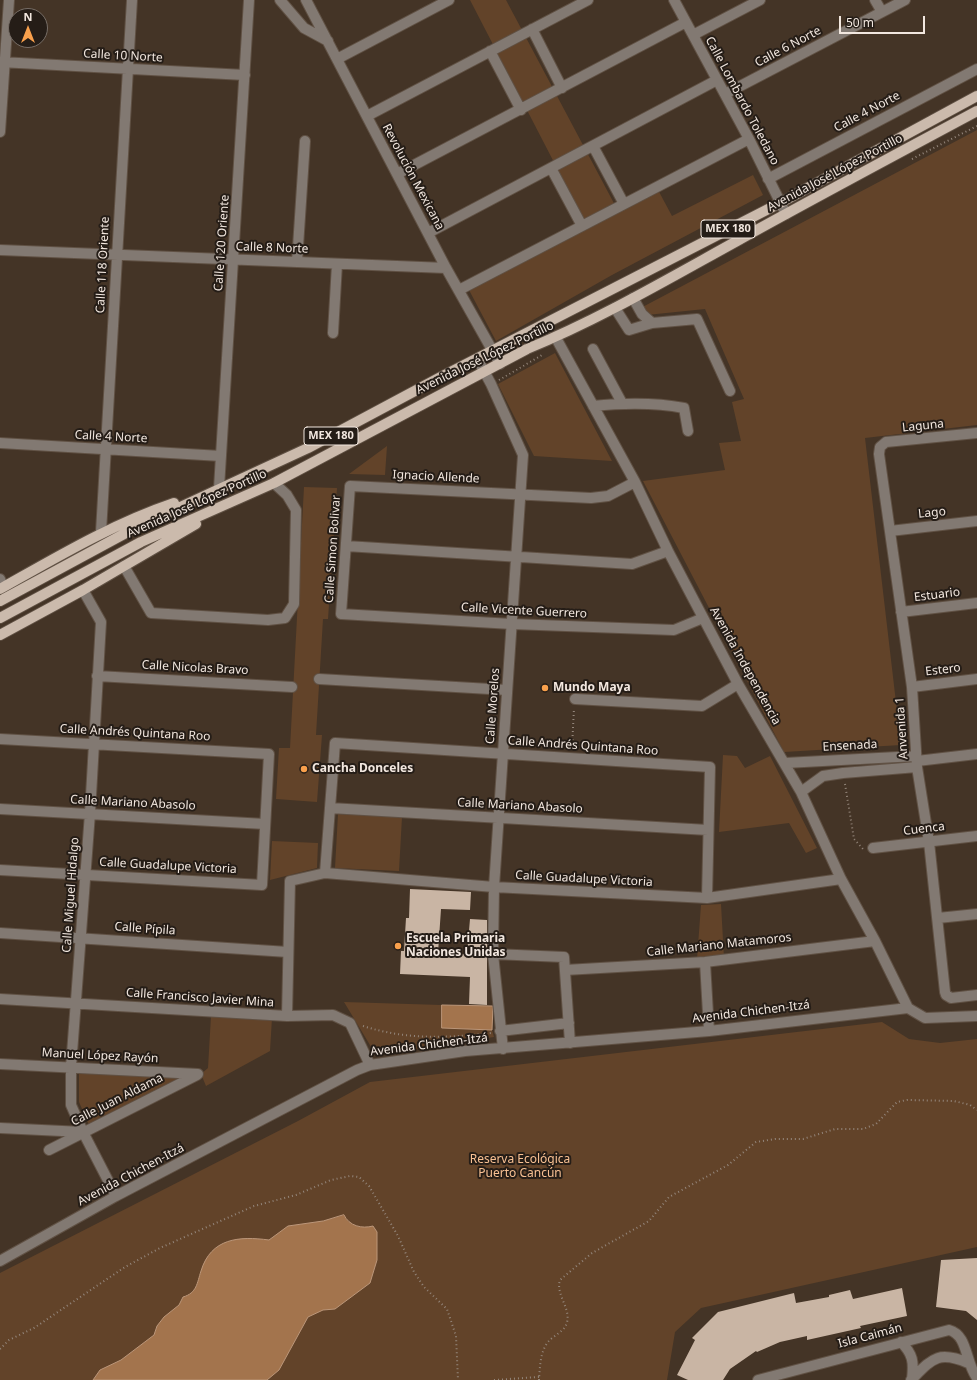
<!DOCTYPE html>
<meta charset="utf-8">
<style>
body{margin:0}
#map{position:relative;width:977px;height:1380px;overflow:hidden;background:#443426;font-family:"Noto Sans",sans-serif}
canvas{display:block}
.north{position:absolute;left:8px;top:8px;width:40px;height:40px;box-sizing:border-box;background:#251d17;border:1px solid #776e67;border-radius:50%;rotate:0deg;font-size:11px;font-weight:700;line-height:16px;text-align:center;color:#f2e7df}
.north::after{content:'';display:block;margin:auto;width:14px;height:18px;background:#f9a04c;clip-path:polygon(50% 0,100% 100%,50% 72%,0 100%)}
.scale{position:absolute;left:839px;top:16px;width:86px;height:18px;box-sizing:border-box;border:2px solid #f2e7df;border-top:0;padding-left:5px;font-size:12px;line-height:14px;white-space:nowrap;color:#f2e7df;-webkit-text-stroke:3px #251d17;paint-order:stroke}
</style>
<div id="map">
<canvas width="977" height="1380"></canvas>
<div class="north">N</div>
<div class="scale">50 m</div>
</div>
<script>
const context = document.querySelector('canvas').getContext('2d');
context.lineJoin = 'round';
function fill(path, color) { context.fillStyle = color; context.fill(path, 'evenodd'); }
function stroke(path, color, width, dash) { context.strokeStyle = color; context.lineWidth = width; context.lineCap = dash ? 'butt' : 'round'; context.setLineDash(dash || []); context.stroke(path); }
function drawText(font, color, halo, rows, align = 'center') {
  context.font = font + ' "Noto Sans",sans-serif'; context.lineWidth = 4; context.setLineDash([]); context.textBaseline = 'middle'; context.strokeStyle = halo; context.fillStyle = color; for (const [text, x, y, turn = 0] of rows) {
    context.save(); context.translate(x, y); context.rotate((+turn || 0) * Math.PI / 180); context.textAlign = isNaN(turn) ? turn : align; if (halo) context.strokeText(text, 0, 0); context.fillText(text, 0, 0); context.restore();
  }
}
fill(new Path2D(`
 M 470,0 L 506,0 L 617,209 L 657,188 L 672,216 L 753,175 L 763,195 L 612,275 L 496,341 L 469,290 L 588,228 Z
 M 977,130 L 977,425 L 865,438 L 901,745 L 784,752 L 643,481 L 725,470 L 719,443 L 741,441 L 732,402 L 744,399 L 705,309 L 637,316 L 635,311 Z
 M 555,353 L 612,461 L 534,456 L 498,384 Z
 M 387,446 L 385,475 L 349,474 Z
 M 304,487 L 337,488 L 328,619 L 323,619 L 316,735 L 322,735 L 317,802 L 276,799 L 279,748 L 290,748 Z
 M 723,755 L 737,756 L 745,768 L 770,756 L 817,848 L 806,853 L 789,823 L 719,832 Z
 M 338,814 L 402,817 L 399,871 L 335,868 Z
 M 272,841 L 318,843 L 317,868 L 270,880 Z
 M 721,904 L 724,958 L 697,959 L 701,905 Z
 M 344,1002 L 442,1005 L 442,1028 L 492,1030 L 494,1037 L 376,1055 Z
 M 211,1016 L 272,1018 L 270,1051 L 206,1086 L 201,1074 L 208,1068 Z
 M 882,1022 L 909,1039 L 940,1043 L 977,1039 L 977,1247 L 701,1308 L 675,1332 L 667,1380 L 0,1380 L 0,1273 L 298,1121 L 370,1082 Z
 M 79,1072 L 191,1076 L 89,1125 L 79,1102 Z`), '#624329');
const water = new Path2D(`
 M 442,1005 L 493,1006 L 492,1030 L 442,1028 Z
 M 344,1215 C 349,1226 362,1229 373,1226 L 377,1232 L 377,1260 L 370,1283 L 335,1309 L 323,1310 L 308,1317 L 279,1370 L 267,1380 L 93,1380 L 100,1370 L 121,1360 L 154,1335 L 157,1326 L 164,1317 L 179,1305 L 183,1297 C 197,1293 197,1283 201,1271 C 211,1238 239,1236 269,1240 L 288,1226 L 323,1221 Z`);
fill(water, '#a3744d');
stroke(water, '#bb9679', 1);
fill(new Path2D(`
 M 410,889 L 471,892 L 470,910 L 441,909 L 438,953 L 467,954 L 470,919 L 487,920 L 487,1005 L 469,1004 L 470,977 L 400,974 L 401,951 L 404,951 L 406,918 L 409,918 Z
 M 977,1258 L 977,1320 L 966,1311 L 936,1307 L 941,1260 Z
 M 902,1288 L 907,1316 L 860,1326 L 861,1328 L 807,1340 L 807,1336 L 780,1342 L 757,1352 L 756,1351 L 730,1369 L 723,1380 L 688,1380 L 677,1375 L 695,1340 L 692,1338 L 718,1312 L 794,1293 L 796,1303 L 829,1297 L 829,1295 L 850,1290 L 853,1299 Z`), '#c9b5a4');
const minor = new Path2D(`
 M 280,0 L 304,28 L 328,41
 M 306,0 L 446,268 L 500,364
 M 674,0 L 749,139 L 786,214
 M 875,0 L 882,12
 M 532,29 L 562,88
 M 693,35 L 760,0
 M 490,51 L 521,110
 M 337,59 L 449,0
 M 0,62 L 245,75
 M 725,94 L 905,0
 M 367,116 L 588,0
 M 0,132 L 9,0
 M 593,146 L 624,204
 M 551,168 L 582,226
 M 397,174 L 686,22
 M 768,179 L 977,69
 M 428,233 L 717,80
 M 0,250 L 446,268
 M 297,262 L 305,141
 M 459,290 L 749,139
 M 633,298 L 642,314 L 652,323
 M 615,308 L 629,330 L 652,323 L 697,319 L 730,391
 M 333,333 L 337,264
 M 556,338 L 635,482 L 668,551 L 738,684 L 801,792 L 841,879 L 875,941 L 908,1008 L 925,1018 L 977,1016
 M 593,349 L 622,403
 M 478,360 L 491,384 L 523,455 L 494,887 L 493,954 L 503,1049
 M 593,406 C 623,403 653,402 684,408 L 688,431
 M 977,433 L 886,442 L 880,447 L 879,454 L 912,687 L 917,767 L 929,842 L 945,992 L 946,995 L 951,998 L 977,995
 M 0,443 L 221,456
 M 635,482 L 608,496 L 591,498 L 350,486 L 341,614 L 512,624 L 674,630 L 703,618
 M 219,488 L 249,0
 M 890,531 L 977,521
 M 101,532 L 132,0
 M 346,546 L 632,564 L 668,551
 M 124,566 L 151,613 L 268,620 L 285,618 L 294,604 L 296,510 L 287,495 L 274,483
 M 0,579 L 3,587
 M 83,590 L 101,622 L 90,813 L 71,1067 L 71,1105 L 83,1132 L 116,1196
 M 901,612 L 977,603
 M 97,676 L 292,687
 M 319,679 L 507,690
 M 912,687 L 977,679
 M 575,699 L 702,706 L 738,684
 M 0,739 L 269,754 L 262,885 L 0,870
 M 917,761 L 977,754
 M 785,763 L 916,756
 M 801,792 L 823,776 L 843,773 L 917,767
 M 330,808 L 708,830
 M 0,809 L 265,824
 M 873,848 L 977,836
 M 325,873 L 335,743 L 710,767 L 707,898
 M 938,918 L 977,914
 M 0,933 L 288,952
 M 493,954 L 564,957 L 570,1043
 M 705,962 L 709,1031
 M 565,970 L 705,962 L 875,941
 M 0,999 L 287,1016 L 333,1015 L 350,1023 L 370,1065
 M 287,1016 L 290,881 L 325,873 L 494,887 L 707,898 L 841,879
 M 500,1031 L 569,1023
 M 0,1064 L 198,1074
 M 0,1128 L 83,1132
 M 49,1150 L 197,1075
 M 0,1261 L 116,1196 L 357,1070 L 370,1065 L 465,1051 L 709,1031 L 908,1008
 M 901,1342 C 913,1354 914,1362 912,1379
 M 758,1380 L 949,1330 C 968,1335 965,1362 977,1378
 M 911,1380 C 932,1359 938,1350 968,1363`);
const major = new Path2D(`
 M 0,589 C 57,557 112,524 174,503
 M 0,601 L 135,528 L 308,448 L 439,378 L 780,203 L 977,96
 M 0,618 L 141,542 L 274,483 L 527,349 C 600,319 668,279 737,241 C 816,197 897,154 977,111
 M 0,635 L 83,590 L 196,524`);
stroke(minor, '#605144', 12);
stroke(major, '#605144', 12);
stroke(new Path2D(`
 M 912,159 L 977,126
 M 499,380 L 544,354
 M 572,748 L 574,708
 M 845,784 L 854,839 L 863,849
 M 363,1026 C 407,1040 446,1038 491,1033
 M 0,1349 L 9,1340 L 34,1328 L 125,1267 L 160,1248 L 254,1206 L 296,1195 L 331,1180 L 350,1176 L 359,1177 L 369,1186 L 398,1236 L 414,1272 L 424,1287 L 447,1309 L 456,1336 L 458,1380
 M 494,1380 L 539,1377
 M 539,1380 C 540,1367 540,1352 548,1342 C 553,1336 563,1332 566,1325 C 573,1310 555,1295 560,1280 L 592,1253 L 649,1221 L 669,1197 L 728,1165 L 756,1142 L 775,1139 L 803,1139 L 835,1129 L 863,1129 L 876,1124 L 897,1102 L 907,1100 L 954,1101 L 970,1105 L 977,1110`), '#94867b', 2, [1, 3]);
stroke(minor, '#827972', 10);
stroke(major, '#cbbaac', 10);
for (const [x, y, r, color] of [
 [545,688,4,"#f9a04c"],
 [304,769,4,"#f9a04c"],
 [398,946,4,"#f9a04c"]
]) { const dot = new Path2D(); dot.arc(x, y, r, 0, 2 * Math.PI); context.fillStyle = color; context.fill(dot); stroke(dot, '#251d17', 1.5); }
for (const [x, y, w] of [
 [728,229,54],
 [331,436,54]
]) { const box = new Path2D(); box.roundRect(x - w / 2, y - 9, w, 18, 3); context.fillStyle = '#251d17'; context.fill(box); stroke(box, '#f2e7df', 1); }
drawText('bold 11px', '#f2e7df', null, [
 ["MEX 180",728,229],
 ["MEX 180",331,436]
]);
drawText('12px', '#f2e7df', '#251d17', [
 ["Calle 6 Norte",788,47,-28],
 ["Calle 10 Norte",123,56,3],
 ["Calle Lombardo Toledano",742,101,62],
 ["Calle 4 Norte",867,112,-28],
 ["Avenida José López Portillo",835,173,-28],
 ["Revolución Mexicana",413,177,62],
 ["Calle 120 Oriente",222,243,-86],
 ["Calle 8 Norte",272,248,2],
 ["Calle 118 Oriente",103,265,-87],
 ["Avenida José López Portillo",485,358,-26],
 ["Laguna",923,426,-6],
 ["Calle 4 Norte",111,437,3],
 ["Ignacio Allende",436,477,3],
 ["Avenida José López Portillo",197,504,-24],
 ["Lago",932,513,-6],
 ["Calle Simon Bolivar",333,549,-86],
 ["Estuario",937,595,-7],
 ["Calle Vicente Guerrero",524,611,3],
 ["Avenida Independencia",745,666,61],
 ["Calle Nicolas Bravo",195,668,3],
 ["Estero",943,670,-7],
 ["Calle Morelos",493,706,-86],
 ["Anvenida 1",902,728,-94],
 ["Calle Andrés Quintana Roo",135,733,3],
 ["Calle Andrés Quintana Roo",583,746,4],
 ["Ensenada",850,746,-3],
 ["Calle Mariano Abasolo",133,803,3],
 ["Calle Mariano Abasolo",520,806,3],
 ["Cuenca",924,829,-7],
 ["Calle Guadalupe Victoria",168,866,3],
 ["Calle Guadalupe Victoria",584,879,3],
 ["Calle Miguel Hidalgo",71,895,-86],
 ["Calle Pípila",145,929,4],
 ["Calle Mariano Matamoros",719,945,-6],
 ["Calle Francisco Javier Mina",200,998,4],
 ["Avenida Chichen-Itzá",751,1012,-7],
 ["Avenida Chichen-Itzá",429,1045,-7],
 ["Manuel López Rayón",100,1056,3],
 ["Calle Juan Aldama",117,1100,-27],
 ["Avenida Chichen-Itzá",131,1175,-28],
 ["Isla Caimán",870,1336,-15]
]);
drawText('bold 12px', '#f2e7df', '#251d17', [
 ["Mundo Maya",553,688],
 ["Cancha Donceles",312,769],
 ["Escuela Primaria",406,939],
 ["Naciones Unidas",406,953]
], 'left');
drawText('12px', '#f9c193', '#251d17', [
 ["Reserva Ecológica",520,1160],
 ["Puerto Cancún",520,1174]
]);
</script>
